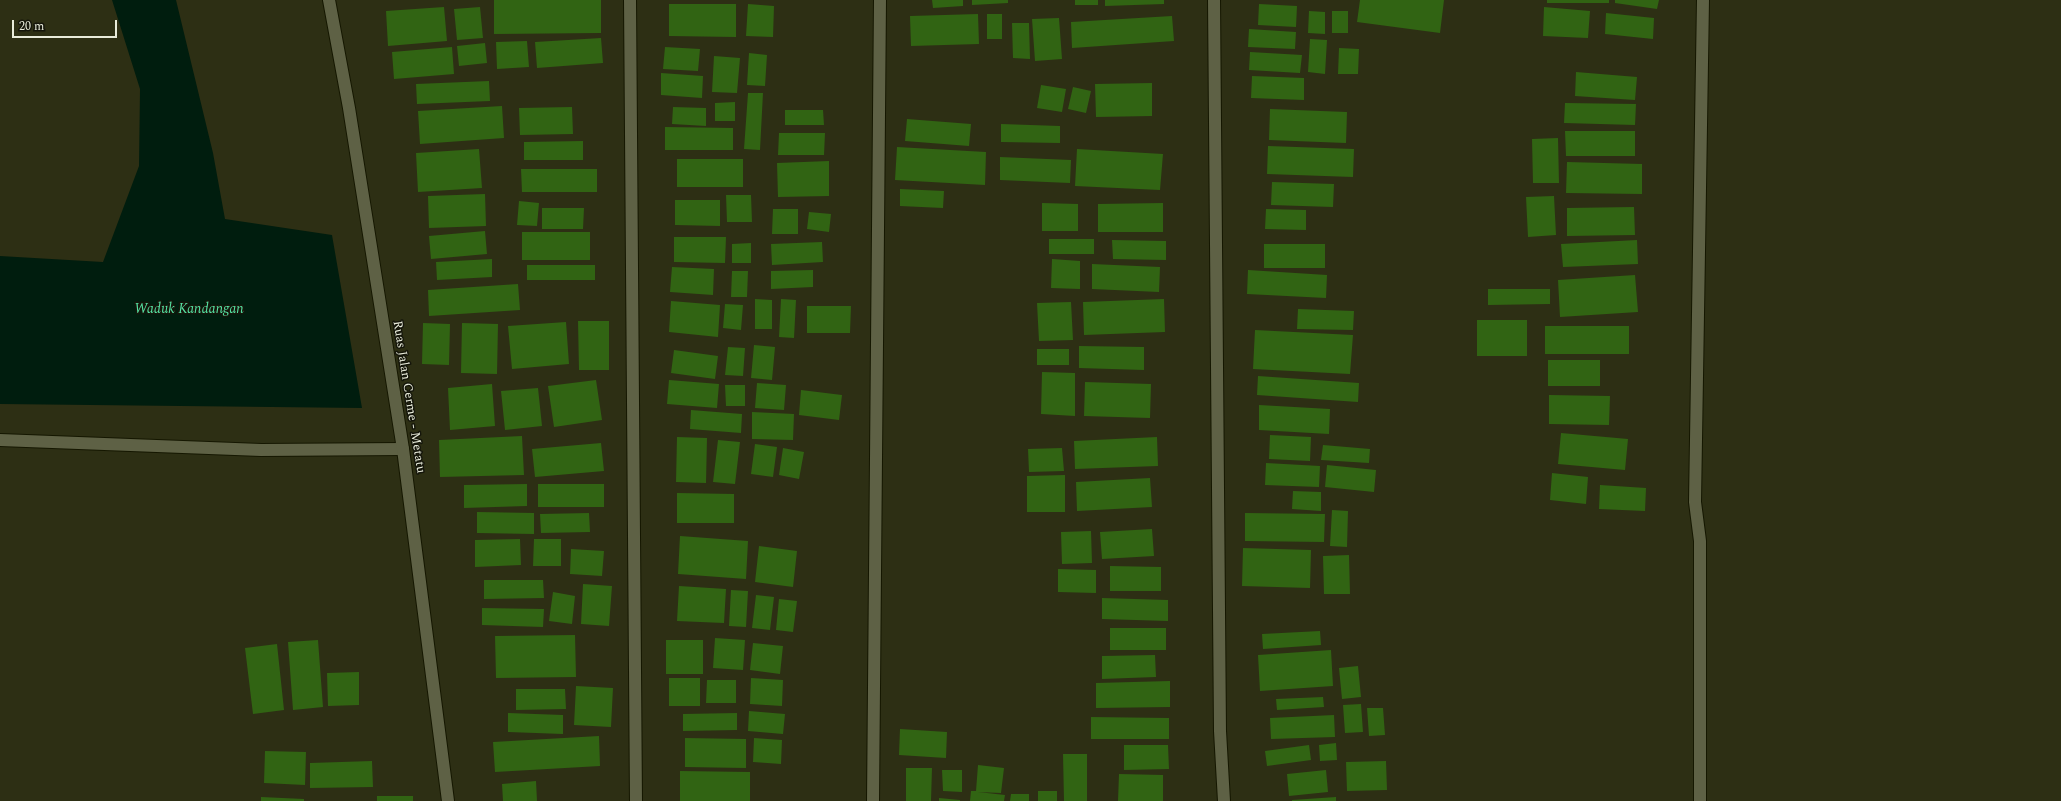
<!DOCTYPE html>
<style>
body{margin:0}
#map{position:relative;width:2061px;height:801px;overflow:hidden;background:#2d2f14;font-family:Spectral,serif}
canvas{display:block}
.scale{position:absolute;left:12px;top:20px;width:105px;height:18px;box-sizing:border-box;border:2px solid #e8ebda;border-top:0;padding-left:5px;font-size:12px;line-height:14px;white-space:nowrap;color:#e8ebda;-webkit-text-stroke:3px #15160b;paint-order:stroke}
</style>
<div id="map">
<canvas width="2061" height="801"></canvas>
<div class="scale">20 m</div>
</div>
<script>
const context = document.querySelector('canvas').getContext('2d');
context.lineJoin = 'round';
function fill(path, color) { context.fillStyle = color; context.fill(path, 'evenodd'); }
function stroke(path, color, width, dash) { context.strokeStyle = color; context.lineWidth = width; context.lineCap = dash ? 'butt' : 'round'; context.setLineDash(dash || []); context.stroke(path); }
function drawText(font, color, halo, rows, align = 'center') {
  context.font = font + ' Spectral,serif'; context.lineWidth = 3; context.setLineDash([]); context.textBaseline = 'middle'; context.strokeStyle = halo; context.fillStyle = color; for (const [text, x, y, turn = 0] of rows) {
    context.save(); context.translate(x, y); context.rotate((+turn || 0) * Math.PI / 180); context.textAlign = isNaN(turn) ? turn : align; if (halo) context.strokeText(text, 0, 0); context.fillText(text, 0, 0); context.restore();
  }
}
fill(new Path2D(`
 M 112,0 L 176,0 L 213,153 L 225,219 L 332,235 L 362,408 L 0,404 L 0,256 L 103,262 L 139,166 L 140,89 Z`), '#001d0e');
fill(new Path2D(`
 M 494,0 L 601,0 L 601,33 L 494,34 Z
 M 932,0 L 963,0 L 963,6 L 933,8 Z
 M 972,0 L 1008,0 L 1008,3 L 972,5 Z
 M 1075,0 L 1098,0 L 1098,5 L 1075,5 Z
 M 1105,0 L 1164,0 L 1164,4 L 1105,6 Z
 M 1360,0 L 1444,0 L 1440,33 L 1357,22 Z
 M 1547,0 L 1609,0 L 1609,3 L 1547,3 Z
 M 1615,0 L 1659,0 L 1657,9 L 1615,3 Z
 M 669,4 L 736,4 L 736,37 L 669,36 Z
 M 748,4 L 774,6 L 773,37 L 746,36 Z
 M 1259,4 L 1297,6 L 1296,27 L 1258,25 Z
 M 444,7 L 447,41 L 388,46 L 386,11 Z
 M 480,7 L 483,38 L 457,40 L 454,9 Z
 M 1544,7 L 1590,11 L 1588,38 L 1543,36 Z
 M 1309,11 L 1325,12 L 1325,34 L 1308,33 Z
 M 1332,11 L 1348,11 L 1348,33 L 1332,33 Z
 M 1606,13 L 1654,18 L 1653,39 L 1605,34 Z
 M 978,14 L 979,44 L 911,46 L 910,16 Z
 M 987,14 L 1002,14 L 1002,39 L 987,39 Z
 M 1172,16 L 1174,41 L 1072,48 L 1071,22 Z
 M 1059,18 L 1062,59 L 1035,61 L 1032,19 Z
 M 1012,23 L 1029,23 L 1030,59 L 1013,58 Z
 M 1249,29 L 1296,32 L 1295,49 L 1248,47 Z
 M 601,38 L 603,63 L 537,68 L 535,42 Z
 M 1310,39 L 1327,40 L 1325,74 L 1308,72 Z
 M 527,41 L 529,67 L 497,69 L 496,42 Z
 M 485,43 L 487,63 L 459,66 L 457,46 Z
 M 452,47 L 454,74 L 394,79 L 392,52 Z
 M 665,47 L 700,49 L 698,71 L 663,69 Z
 M 1339,48 L 1359,49 L 1358,74 L 1338,74 Z
 M 1250,52 L 1302,55 L 1300,73 L 1249,70 Z
 M 749,53 L 767,55 L 765,86 L 747,85 Z
 M 714,56 L 740,58 L 737,93 L 712,92 Z
 M 1576,72 L 1637,77 L 1635,100 L 1575,96 Z
 M 661,73 L 703,76 L 702,98 L 661,95 Z
 M 1252,76 L 1304,78 L 1304,100 L 1251,98 Z
 M 489,81 L 490,101 L 417,104 L 416,84 Z
 M 1152,83 L 1152,116 L 1096,117 L 1095,84 Z
 M 1041,85 L 1066,89 L 1062,112 L 1037,108 Z
 M 1073,87 L 1091,91 L 1086,113 L 1068,109 Z
 M 748,93 L 763,93 L 760,150 L 744,149 Z
 M 735,102 L 735,121 L 715,121 L 715,103 Z
 M 1565,103 L 1636,104 L 1635,125 L 1564,123 Z
 M 502,106 L 504,138 L 420,144 L 418,111 Z
 M 572,107 L 573,134 L 520,135 L 519,108 Z
 M 673,107 L 706,108 L 706,126 L 672,124 Z
 M 1270,109 L 1347,112 L 1346,143 L 1269,140 Z
 M 785,110 L 823,110 L 824,125 L 785,125 Z
 M 907,119 L 971,124 L 969,146 L 905,141 Z
 M 1001,124 L 1060,126 L 1060,143 L 1001,142 Z
 M 665,127 L 733,128 L 733,150 L 665,150 Z
 M 1565,131 L 1635,131 L 1635,156 L 1566,156 Z
 M 779,133 L 825,133 L 824,155 L 778,155 Z
 M 1558,138 L 1559,183 L 1533,183 L 1532,139 Z
 M 583,141 L 583,160 L 524,160 L 524,142 Z
 M 1268,146 L 1354,149 L 1353,177 L 1267,174 Z
 M 897,147 L 986,152 L 985,185 L 895,180 Z
 M 479,149 L 482,188 L 418,192 L 416,153 Z
 M 1077,149 L 1163,154 L 1160,190 L 1075,186 Z
 M 1000,157 L 1071,160 L 1070,183 L 1000,180 Z
 M 677,159 L 743,159 L 743,187 L 677,187 Z
 M 829,161 L 829,196 L 778,197 L 777,163 Z
 M 1567,162 L 1642,164 L 1642,194 L 1566,193 Z
 M 521,169 L 597,169 L 597,192 L 522,192 Z
 M 1272,182 L 1334,184 L 1333,207 L 1271,205 Z
 M 900,189 L 944,191 L 943,208 L 900,206 Z
 M 485,194 L 486,226 L 429,228 L 428,196 Z
 M 726,195 L 751,195 L 752,222 L 727,222 Z
 M 1554,196 L 1556,235 L 1528,237 L 1526,197 Z
 M 675,200 L 720,200 L 720,226 L 675,225 Z
 M 519,201 L 539,203 L 537,226 L 517,225 Z
 M 1042,203 L 1078,204 L 1078,231 L 1042,231 Z
 M 1163,203 L 1163,232 L 1098,232 L 1098,204 Z
 M 1634,207 L 1635,235 L 1567,236 L 1567,208 Z
 M 542,208 L 584,208 L 583,229 L 542,229 Z
 M 773,209 L 798,209 L 798,234 L 772,234 Z
 M 1266,209 L 1306,210 L 1306,230 L 1265,229 Z
 M 809,212 L 831,214 L 829,232 L 807,229 Z
 M 485,231 L 487,254 L 431,259 L 429,236 Z
 M 522,232 L 590,232 L 590,260 L 522,260 Z
 M 674,237 L 726,237 L 725,263 L 674,262 Z
 M 1049,239 L 1094,239 L 1094,254 L 1049,254 Z
 M 1112,240 L 1166,241 L 1166,260 L 1113,259 Z
 M 1637,240 L 1638,264 L 1563,267 L 1561,244 Z
 M 822,242 L 823,262 L 772,265 L 771,244 Z
 M 751,243 L 751,263 L 732,263 L 732,244 Z
 M 1264,244 L 1325,244 L 1325,268 L 1264,268 Z
 M 492,259 L 492,277 L 437,280 L 436,262 Z
 M 1052,259 L 1080,261 L 1080,289 L 1051,288 Z
 M 1092,264 L 1160,267 L 1159,292 L 1092,289 Z
 M 527,265 L 595,265 L 595,280 L 527,280 Z
 M 672,267 L 714,269 L 713,295 L 670,292 Z
 M 813,270 L 813,287 L 771,289 L 771,271 Z
 M 1248,270 L 1327,275 L 1326,298 L 1247,294 Z
 M 732,271 L 748,271 L 747,297 L 731,297 Z
 M 1635,275 L 1638,312 L 1560,317 L 1558,280 Z
 M 518,284 L 520,310 L 429,316 L 428,290 Z
 M 1488,289 L 1550,289 L 1550,304 L 1488,305 Z
 M 755,299 L 772,300 L 772,329 L 755,329 Z
 M 781,299 L 796,300 L 794,338 L 779,337 Z
 M 1164,299 L 1165,332 L 1084,335 L 1083,302 Z
 M 671,301 L 720,305 L 718,337 L 669,332 Z
 M 1071,302 L 1073,340 L 1039,341 L 1037,303 Z
 M 725,304 L 743,305 L 741,330 L 723,328 Z
 M 807,306 L 851,306 L 850,333 L 807,333 Z
 M 1298,309 L 1354,311 L 1353,330 L 1297,329 Z
 M 1477,320 L 1527,320 L 1527,356 L 1477,356 Z
 M 578,321 L 609,321 L 609,370 L 579,370 Z
 M 566,322 L 569,364 L 512,369 L 508,326 Z
 M 423,323 L 450,324 L 449,365 L 422,364 Z
 M 462,323 L 498,324 L 497,374 L 461,373 Z
 M 1545,326 L 1629,326 L 1629,354 L 1545,354 Z
 M 1255,330 L 1353,335 L 1350,374 L 1253,369 Z
 M 754,345 L 775,347 L 772,380 L 751,378 Z
 M 1079,346 L 1144,347 L 1144,370 L 1079,368 Z
 M 728,347 L 745,348 L 743,376 L 725,375 Z
 M 1037,349 L 1069,349 L 1069,365 L 1037,365 Z
 M 674,350 L 718,356 L 715,379 L 671,373 Z
 M 1548,360 L 1600,360 L 1600,386 L 1548,386 Z
 M 1042,372 L 1075,373 L 1075,416 L 1041,414 Z
 M 1258,376 L 1359,383 L 1358,402 L 1257,395 Z
 M 596,380 L 602,420 L 554,427 L 548,386 Z
 M 669,380 L 719,384 L 717,408 L 667,404 Z
 M 1085,382 L 1151,384 L 1150,418 L 1084,416 Z
 M 757,383 L 786,385 L 784,410 L 755,408 Z
 M 492,384 L 495,426 L 450,430 L 448,388 Z
 M 725,385 L 745,385 L 745,406 L 726,406 Z
 M 538,388 L 542,426 L 505,430 L 501,391 Z
 M 801,390 L 842,395 L 839,420 L 799,415 Z
 M 1549,395 L 1610,396 L 1609,425 L 1549,424 Z
 M 1259,405 L 1330,409 L 1329,434 L 1259,430 Z
 M 691,410 L 742,414 L 741,433 L 690,429 Z
 M 752,412 L 794,414 L 793,440 L 752,439 Z
 M 1561,433 L 1628,439 L 1625,470 L 1558,464 Z
 M 1270,435 L 1311,437 L 1310,461 L 1269,459 Z
 M 522,436 L 524,475 L 440,477 L 439,440 Z
 M 677,437 L 707,438 L 706,483 L 676,482 Z
 M 1157,437 L 1158,466 L 1075,469 L 1074,441 Z
 M 718,440 L 740,442 L 735,484 L 713,482 Z
 M 601,443 L 604,471 L 535,477 L 532,449 Z
 M 755,444 L 777,447 L 773,477 L 751,474 Z
 M 1323,445 L 1370,449 L 1369,463 L 1321,460 Z
 M 783,448 L 804,452 L 799,479 L 779,475 Z
 M 1062,448 L 1064,471 L 1029,472 L 1028,449 Z
 M 1266,463 L 1320,466 L 1319,487 L 1265,485 Z
 M 1327,465 L 1376,470 L 1374,492 L 1325,487 Z
 M 1552,473 L 1588,477 L 1586,504 L 1550,500 Z
 M 1065,475 L 1065,512 L 1027,512 L 1027,476 Z
 M 1150,478 L 1152,507 L 1077,511 L 1076,482 Z
 M 527,484 L 527,506 L 464,508 L 464,485 Z
 M 538,484 L 604,484 L 604,507 L 538,507 Z
 M 1600,485 L 1646,488 L 1645,511 L 1599,509 Z
 M 1293,491 L 1321,492 L 1321,511 L 1292,509 Z
 M 677,493 L 734,494 L 734,523 L 677,523 Z
 M 1332,510 L 1348,511 L 1347,547 L 1330,546 Z
 M 477,512 L 534,513 L 534,534 L 477,533 Z
 M 589,513 L 590,532 L 541,533 L 540,514 Z
 M 1245,513 L 1325,514 L 1324,542 L 1245,541 Z
 M 1152,529 L 1154,556 L 1102,559 L 1100,532 Z
 M 1091,531 L 1092,563 L 1062,564 L 1061,532 Z
 M 680,536 L 748,541 L 746,579 L 678,574 Z
 M 520,539 L 521,565 L 475,567 L 475,540 Z
 M 534,539 L 561,539 L 561,566 L 533,566 Z
 M 759,546 L 797,551 L 793,587 L 755,582 Z
 M 1243,548 L 1311,550 L 1310,588 L 1242,586 Z
 M 571,549 L 604,551 L 602,576 L 570,574 Z
 M 1349,555 L 1350,594 L 1324,594 L 1323,556 Z
 M 1110,566 L 1161,567 L 1161,591 L 1110,591 Z
 M 1058,569 L 1096,570 L 1096,593 L 1058,592 Z
 M 484,580 L 543,580 L 544,598 L 484,599 Z
 M 583,584 L 612,586 L 609,626 L 581,624 Z
 M 679,586 L 726,589 L 724,623 L 677,621 Z
 M 731,590 L 748,591 L 746,627 L 729,626 Z
 M 553,592 L 575,596 L 572,624 L 549,621 Z
 M 756,595 L 774,597 L 770,630 L 752,628 Z
 M 1102,598 L 1168,600 L 1168,621 L 1102,619 Z
 M 779,599 L 797,601 L 793,632 L 776,630 Z
 M 482,608 L 544,609 L 543,627 L 482,625 Z
 M 1110,628 L 1166,628 L 1166,650 L 1110,650 Z
 M 1320,631 L 1321,645 L 1263,649 L 1262,634 Z
 M 575,635 L 576,677 L 496,678 L 495,636 Z
 M 715,638 L 745,640 L 743,670 L 713,668 Z
 M 318,640 L 323,707 L 293,710 L 288,642 Z
 M 666,640 L 703,640 L 703,674 L 666,674 Z
 M 753,643 L 783,646 L 780,674 L 750,670 Z
 M 277,644 L 284,710 L 253,714 L 245,648 Z
 M 1331,650 L 1333,686 L 1260,691 L 1258,655 Z
 M 1155,655 L 1156,677 L 1102,679 L 1102,656 Z
 M 1358,666 L 1361,697 L 1342,699 L 1339,668 Z
 M 359,672 L 359,705 L 328,706 L 327,673 Z
 M 669,678 L 700,678 L 700,706 L 669,706 Z
 M 751,678 L 783,680 L 782,706 L 750,704 Z
 M 707,680 L 736,680 L 736,703 L 706,703 Z
 M 1170,681 L 1170,707 L 1096,708 L 1096,683 Z
 M 576,686 L 613,688 L 611,727 L 574,725 Z
 M 516,689 L 565,689 L 566,709 L 516,710 Z
 M 1323,697 L 1324,707 L 1277,710 L 1276,699 Z
 M 1361,704 L 1363,732 L 1345,733 L 1343,705 Z
 M 1367,708 L 1383,708 L 1385,735 L 1369,736 Z
 M 749,711 L 785,714 L 783,734 L 748,731 Z
 M 508,713 L 563,715 L 563,734 L 508,732 Z
 M 737,713 L 737,730 L 683,731 L 683,714 Z
 M 1334,715 L 1335,737 L 1271,739 L 1270,718 Z
 M 1091,717 L 1169,718 L 1169,739 L 1091,739 Z
 M 900,729 L 947,732 L 946,758 L 899,755 Z
 M 599,736 L 600,766 L 495,772 L 493,742 Z
 M 685,738 L 746,739 L 746,768 L 685,767 Z
 M 754,738 L 782,740 L 781,764 L 753,762 Z
 M 1336,743 L 1337,760 L 1320,761 L 1319,745 Z
 M 1124,745 L 1168,745 L 1169,769 L 1124,770 Z
 M 1309,745 L 1311,760 L 1267,766 L 1265,751 Z
 M 265,751 L 306,752 L 305,785 L 264,783 Z
 M 1063,754 L 1087,754 L 1087,801 L 1064,801 Z
 M 372,761 L 373,787 L 310,788 L 310,763 Z
 M 1386,761 L 1387,790 L 1347,791 L 1346,762 Z
 M 978,765 L 1004,768 L 1001,793 L 978,792 L 1005,795 L 1004,801 L 970,801 L 971,791 L 976,791 Z
 M 906,768 L 932,768 L 931,801 L 906,801 Z
 M 942,770 L 962,770 L 962,792 L 943,791 Z
 M 1326,770 L 1328,792 L 1289,796 L 1287,774 Z
 M 680,771 L 750,772 L 750,801 L 680,801 Z
 M 1119,774 L 1163,775 L 1163,801 L 1118,801 Z
 M 536,781 L 537,801 L 503,801 L 502,784 Z
 M 1038,791 L 1057,791 L 1057,801 L 1038,801 Z
 M 1011,794 L 1029,794 L 1029,801 L 1010,801 Z
 M 377,796 L 413,796 L 413,801 L 377,801 Z
 M 261,797 L 304,799 L 304,801 L 261,801 Z
 M 1336,797 L 1336,801 L 1292,801 L 1292,800 Z
 M 939,798 L 960,800 L 960,801 L 939,801 Z`), '#316413');
const street = new Path2D(`
 M 630,0 L 636,801
 M 1214,0 L 1220,731 L 1224,801
 M 0,440 L 261,450 L 403,449
 M 873,801 L 880,0
 M 1700,801 L 1700,541 L 1695,502 L 1703,0`);
const secondary = new Path2D(`
 M 329,0 L 349,108 L 403,449 L 448,801`);
stroke(street, '#151700', 14);
stroke(secondary, '#151700', 14);
stroke(street, '#5e6145', 12);
stroke(secondary, '#5e6145', 12);
drawText('13px', '#e8ebda', '#15160b', [
 ["Ruas Jalan Cerme - Metatu",408,397,81]
]);
drawText('italic 14px', '#55e3a3', '#15160b', [
 ["Waduk Kandangan",189,310]
]);
</script>
